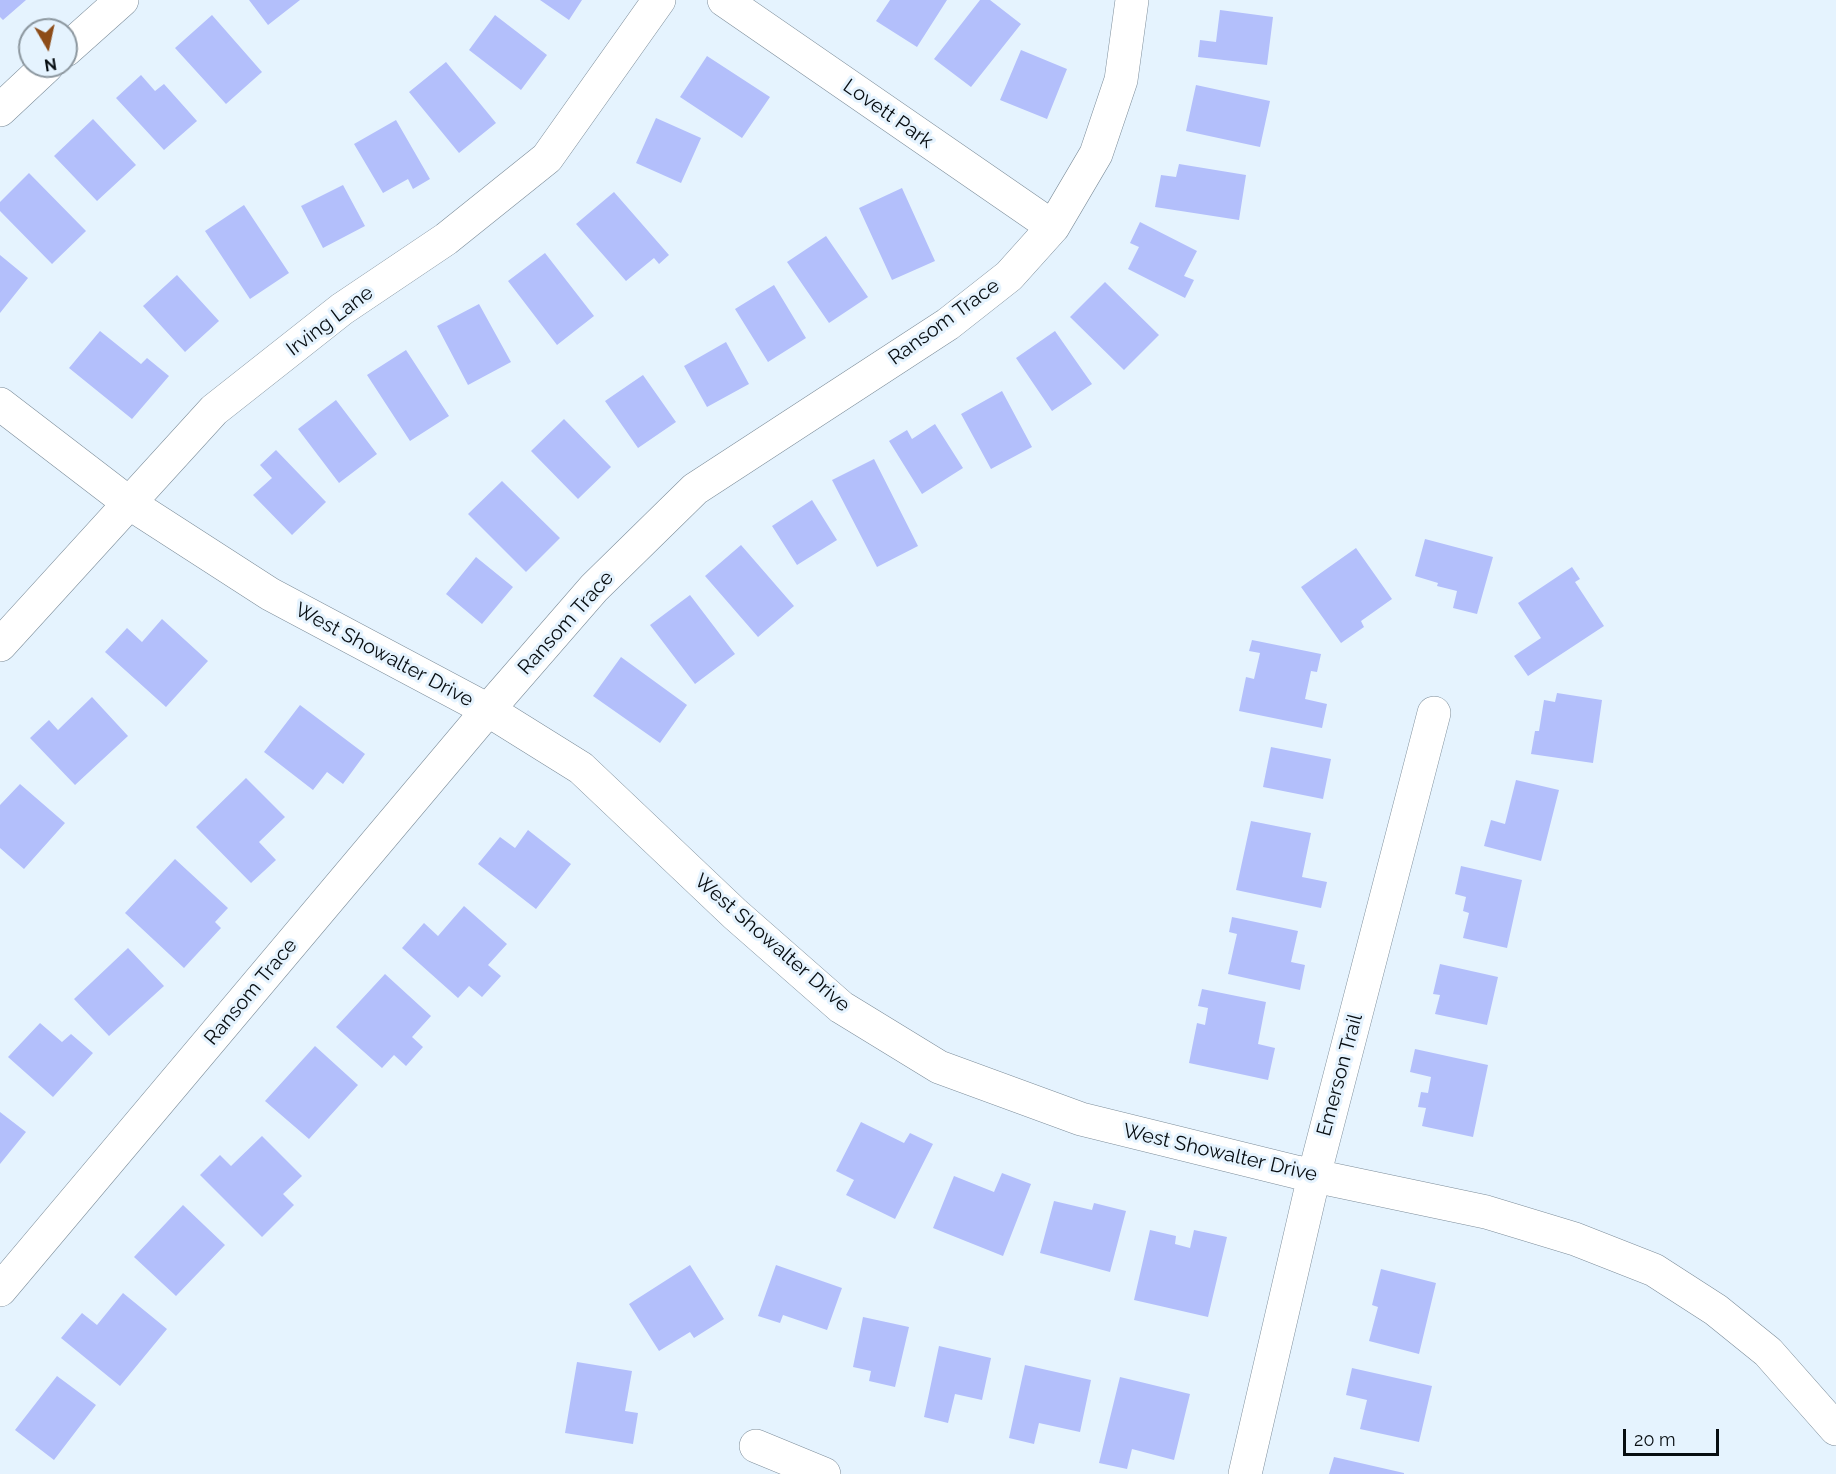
<!DOCTYPE html>
<style>
body{margin:0}
#map{position:relative;width:1836px;height:1474px;overflow:hidden;background:#e5f3fe;font-family:Raleway,sans-serif}
canvas{display:block}
.north{position:absolute;left:18px;top:18px;width:60px;height:60px;box-sizing:border-box;background:#e5f3fe;border:2px solid #8c979f;border-radius:50%;rotate:171deg;font-size:16px;font-weight:700;line-height:24px;text-align:center;color:#070d11}
.north::after{content:'';display:block;margin:auto;width:21px;height:27px;background:#8d4c18;clip-path:polygon(50% 0,100% 100%,50% 72%,0 100%)}
.scale{position:absolute;left:1623px;top:1429px;width:96px;height:27px;box-sizing:border-box;border:3px solid #070d11;border-top:0;padding-left:8px;font-size:18px;line-height:21px;white-space:nowrap;color:#070d11;-webkit-text-stroke:4px #e5f3fe;paint-order:stroke}
</style>
<div id="map">
<canvas width="1836" height="1474"></canvas>
<div class="north">N</div>
<div class="scale">20 m</div>
</div>
<script>
const context = document.querySelector('canvas').getContext('2d');
context.lineJoin = 'round';
function fill(path, color) { context.fillStyle = color; context.fill(path, 'evenodd'); }
function stroke(path, color, width, dash) { context.strokeStyle = color; context.lineWidth = width; context.lineCap = dash ? 'butt' : 'round'; context.setLineDash(dash || []); context.stroke(path); }
function drawText(font, color, halo, rows, align = 'center') {
  context.font = font + ' Raleway,sans-serif'; context.lineWidth = 6; context.setLineDash([]); context.textBaseline = 'middle'; context.strokeStyle = halo; context.fillStyle = color; for (const [text, x, y, turn = 0] of rows) {
    context.save(); context.translate(x, y); context.rotate((+turn || 0) * Math.PI / 180); context.textAlign = isNaN(turn) ? turn : align; if (halo) context.strokeText(text, 0, 0); context.fillText(text, 0, 0); context.restore();
  }
}
fill(new Path2D(`
 M 0,0 L 26,0 L 3,20 L 0,17 Z
 M 249,0 L 300,0 L 268,25 Z
 M 540,0 L 582,0 L 569,20 Z
 M 890,0 L 947,0 L 917,47 L 876,21 Z
 M 980,0 L 990,0 L 1021,24 L 971,87 L 934,59 Z
 M 1220,10 L 1273,17 L 1267,65 L 1198,57 L 1200,40 L 1216,42 Z
 M 212,15 L 262,72 L 226,104 L 175,48 Z
 M 495,15 L 547,55 L 521,90 L 469,50 Z
 M 1021,50 L 1067,69 L 1047,119 L 1000,100 Z
 M 707,56 L 770,97 L 742,138 L 680,97 Z
 M 446,62 L 496,123 L 459,153 L 409,92 Z
 M 141,75 L 155,91 L 164,84 L 197,121 L 164,150 L 116,98 Z
 M 1196,85 L 1270,101 L 1260,147 L 1186,131 Z
 M 656,118 L 701,138 L 681,183 L 636,163 Z
 M 93,119 L 136,165 L 97,201 L 54,156 Z
 M 396,120 L 430,179 L 413,189 L 408,179 L 383,193 L 354,144 Z
 M 1179,164 L 1246,175 L 1239,220 L 1155,207 L 1161,175 L 1176,177 Z
 M 29,173 L 86,231 L 52,264 L 0,211 L 0,202 Z
 M 343,185 L 365,226 L 323,248 L 301,206 Z
 M 902,188 L 935,261 L 892,280 L 859,208 Z
 M 614,192 L 669,255 L 659,264 L 654,258 L 626,281 L 576,224 Z
 M 244,205 L 289,273 L 250,299 L 205,231 Z
 M 1140,222 L 1197,251 L 1184,276 L 1194,280 L 1185,298 L 1128,269 L 1139,247 L 1130,243 Z
 M 826,236 L 868,297 L 829,323 L 787,262 Z
 M 545,253 L 594,316 L 557,345 L 508,281 Z
 M 0,255 L 28,278 L 0,313 Z
 M 177,275 L 219,321 L 185,352 L 143,306 Z
 M 1105,282 L 1159,335 L 1124,370 L 1070,317 Z
 M 774,285 L 806,338 L 768,362 L 735,309 Z
 M 479,304 L 511,362 L 468,385 L 437,326 Z
 M 100,331 L 141,364 L 147,358 L 169,376 L 132,419 L 69,368 Z
 M 1055,331 L 1092,384 L 1052,411 L 1016,358 Z
 M 726,342 L 749,384 L 707,407 L 684,366 Z
 M 406,350 L 449,416 L 410,441 L 367,375 Z
 M 643,375 L 676,422 L 638,448 L 605,401 Z
 M 1002,391 L 1032,447 L 991,469 L 961,414 Z
 M 336,400 L 377,454 L 339,483 L 298,429 Z
 M 564,419 L 611,467 L 578,499 L 531,451 Z
 M 935,424 L 963,468 L 922,494 L 889,441 L 907,430 L 912,439 Z
 M 276,450 L 326,502 L 292,535 L 253,495 L 272,478 L 260,465 Z
 M 874,459 L 918,546 L 877,567 L 832,480 Z
 M 502,481 L 560,538 L 526,572 L 468,514 Z
 M 812,500 L 837,540 L 797,565 L 772,526 Z
 M 1425,539 L 1493,557 L 1477,614 L 1453,608 L 1457,591 L 1437,586 L 1438,583 L 1415,576 Z
 M 741,545 L 794,606 L 758,637 L 705,576 Z
 M 1356,548 L 1392,599 L 1361,621 L 1364,627 L 1341,643 L 1301,587 Z
 M 476,557 L 513,587 L 482,624 L 446,594 Z
 M 1572,567 L 1580,579 L 1575,582 L 1604,626 L 1528,676 L 1514,656 L 1541,638 L 1518,603 Z
 M 690,595 L 735,654 L 695,684 L 650,625 Z
 M 162,619 L 208,661 L 166,707 L 105,652 L 127,628 L 142,642 Z
 M 1252,640 L 1321,654 L 1317,672 L 1311,671 L 1305,699 L 1327,704 L 1322,728 L 1239,711 L 1246,677 L 1254,679 L 1260,653 L 1249,651 Z
 M 621,657 L 687,705 L 660,743 L 593,696 Z
 M 1557,693 L 1602,700 L 1593,763 L 1531,754 L 1535,731 L 1539,731 L 1544,700 L 1555,702 Z
 M 92,697 L 128,736 L 75,785 L 30,738 L 49,720 L 58,730 Z
 M 300,705 L 365,754 L 343,784 L 327,772 L 313,790 L 264,752 Z
 M 1271,747 L 1331,759 L 1323,799 L 1263,787 Z
 M 246,778 L 285,817 L 259,842 L 276,860 L 251,883 L 196,827 Z
 M 1516,780 L 1559,790 L 1541,861 L 1484,846 L 1491,820 L 1505,824 Z
 M 20,784 L 65,823 L 24,869 L 0,848 L 0,805 Z
 M 1251,821 L 1311,833 L 1302,877 L 1327,882 L 1321,908 L 1236,890 Z
 M 528,830 L 571,864 L 536,909 L 478,864 L 500,837 L 515,848 Z
 M 175,859 L 228,908 L 215,922 L 221,928 L 184,968 L 125,913 Z
 M 1461,866 L 1522,880 L 1507,948 L 1463,938 L 1469,913 L 1463,911 L 1466,897 L 1455,894 Z
 M 464,906 L 507,944 L 488,965 L 501,976 L 482,997 L 469,986 L 458,998 L 402,948 L 424,923 L 438,936 Z
 M 1232,917 L 1298,931 L 1291,962 L 1305,965 L 1300,990 L 1228,974 L 1237,934 L 1229,932 Z
 M 128,948 L 164,986 L 109,1036 L 74,999 Z
 M 1440,964 L 1498,977 L 1487,1025 L 1435,1014 L 1440,995 L 1433,994 Z
 M 385,974 L 431,1016 L 412,1037 L 423,1047 L 406,1066 L 394,1055 L 382,1068 L 336,1027 Z
 M 1202,989 L 1266,1002 L 1258,1044 L 1275,1048 L 1268,1080 L 1189,1063 L 1197,1023 L 1205,1025 L 1208,1008 L 1198,1006 Z
 M 40,1023 L 62,1042 L 71,1034 L 93,1053 L 53,1097 L 8,1057 Z
 M 315,1046 L 358,1085 L 309,1139 L 265,1101 Z
 M 1415,1049 L 1488,1065 L 1473,1137 L 1422,1126 L 1426,1108 L 1418,1107 L 1421,1092 L 1428,1093 L 1431,1077 L 1410,1072 Z
 M 0,1112 L 26,1132 L 0,1164 Z
 M 861,1122 L 904,1143 L 910,1133 L 933,1144 L 895,1219 L 846,1195 L 854,1180 L 836,1171 Z
 M 262,1136 L 302,1176 L 283,1194 L 294,1205 L 262,1237 L 200,1175 L 220,1155 L 231,1166 Z
 M 1002,1173 L 1031,1184 L 1003,1256 L 933,1228 L 954,1176 L 994,1192 Z
 M 1054,1201 L 1092,1210 L 1094,1203 L 1126,1211 L 1110,1272 L 1040,1253 Z
 M 183,1205 L 225,1245 L 176,1296 L 134,1257 Z
 M 1150,1230 L 1176,1236 L 1175,1244 L 1190,1248 L 1194,1230 L 1227,1237 L 1208,1317 L 1134,1300 Z
 M 690,1265 L 724,1319 L 694,1338 L 690,1332 L 659,1351 L 629,1304 Z
 M 776,1265 L 842,1288 L 827,1330 L 783,1315 L 780,1323 L 758,1316 Z
 M 1381,1269 L 1436,1283 L 1419,1354 L 1369,1341 L 1378,1307 L 1372,1305 Z
 M 123,1293 L 167,1329 L 120,1386 L 61,1338 L 82,1313 L 97,1325 Z
 M 863,1317 L 909,1327 L 895,1387 L 869,1381 L 871,1371 L 853,1367 Z
 M 939,1346 L 991,1358 L 982,1400 L 955,1394 L 948,1423 L 924,1417 Z
 M 577,1362 L 632,1371 L 625,1411 L 638,1413 L 633,1444 L 565,1433 Z
 M 1025,1365 L 1091,1380 L 1080,1432 L 1039,1423 L 1034,1444 L 1009,1438 Z
 M 1352,1368 L 1432,1386 L 1419,1442 L 1360,1429 L 1367,1400 L 1346,1395 Z
 M 57,1376 L 96,1405 L 54,1460 L 15,1430 Z
 M 1120,1377 L 1190,1394 L 1174,1460 L 1132,1449 L 1127,1469 L 1099,1463 Z
 M 1334,1457 L 1404,1473 L 1404,1474 L 1329,1474 Z`), '#b3bffb');
const minor = new Path2D(`
 M 724,0 L 1053,227
 M 66,50 L 122,0
 M 0,110 L 47,66
 M 0,404 L 129,503 L 270,594 L 488,710 L 581,768 L 735,914 L 841,1007 L 939,1067 L 1081,1119 L 1296,1172 L 1486,1212 L 1575,1239 L 1654,1270 L 1716,1310 L 1768,1352 L 1836,1429
 M 0,645 L 214,410 L 342,309 L 446,239 L 547,158 L 659,0
 M 0,1290 L 488,710 L 594,588 L 695,489 L 948,324 L 1009,276 L 1053,227 L 1096,154 L 1121,80 L 1132,0
 M 756,1446 L 824,1474
 M 1245,1474 L 1314,1176 L 1434,713`);
stroke(minor, '#7d8d9a', 34);
stroke(minor, '#fff', 33);
drawText('20px', '#070d11', '#e5f3fe', [
 ["Lovett Park",888,114,35],
 ["Irving Lane",330,321,-37],
 ["Ransom Trace",944,322,-36],
 ["Ransom Trace",566,623,-48],
 ["West Showalter Drive",384,655,28],
 ["West Showalter Drive",772,943,41],
 ["Ransom Trace",251,992,-50],
 ["Emerson Trail",1340,1075,-75],
 ["West Showalter Drive",1220,1153,13]
]);
</script>
